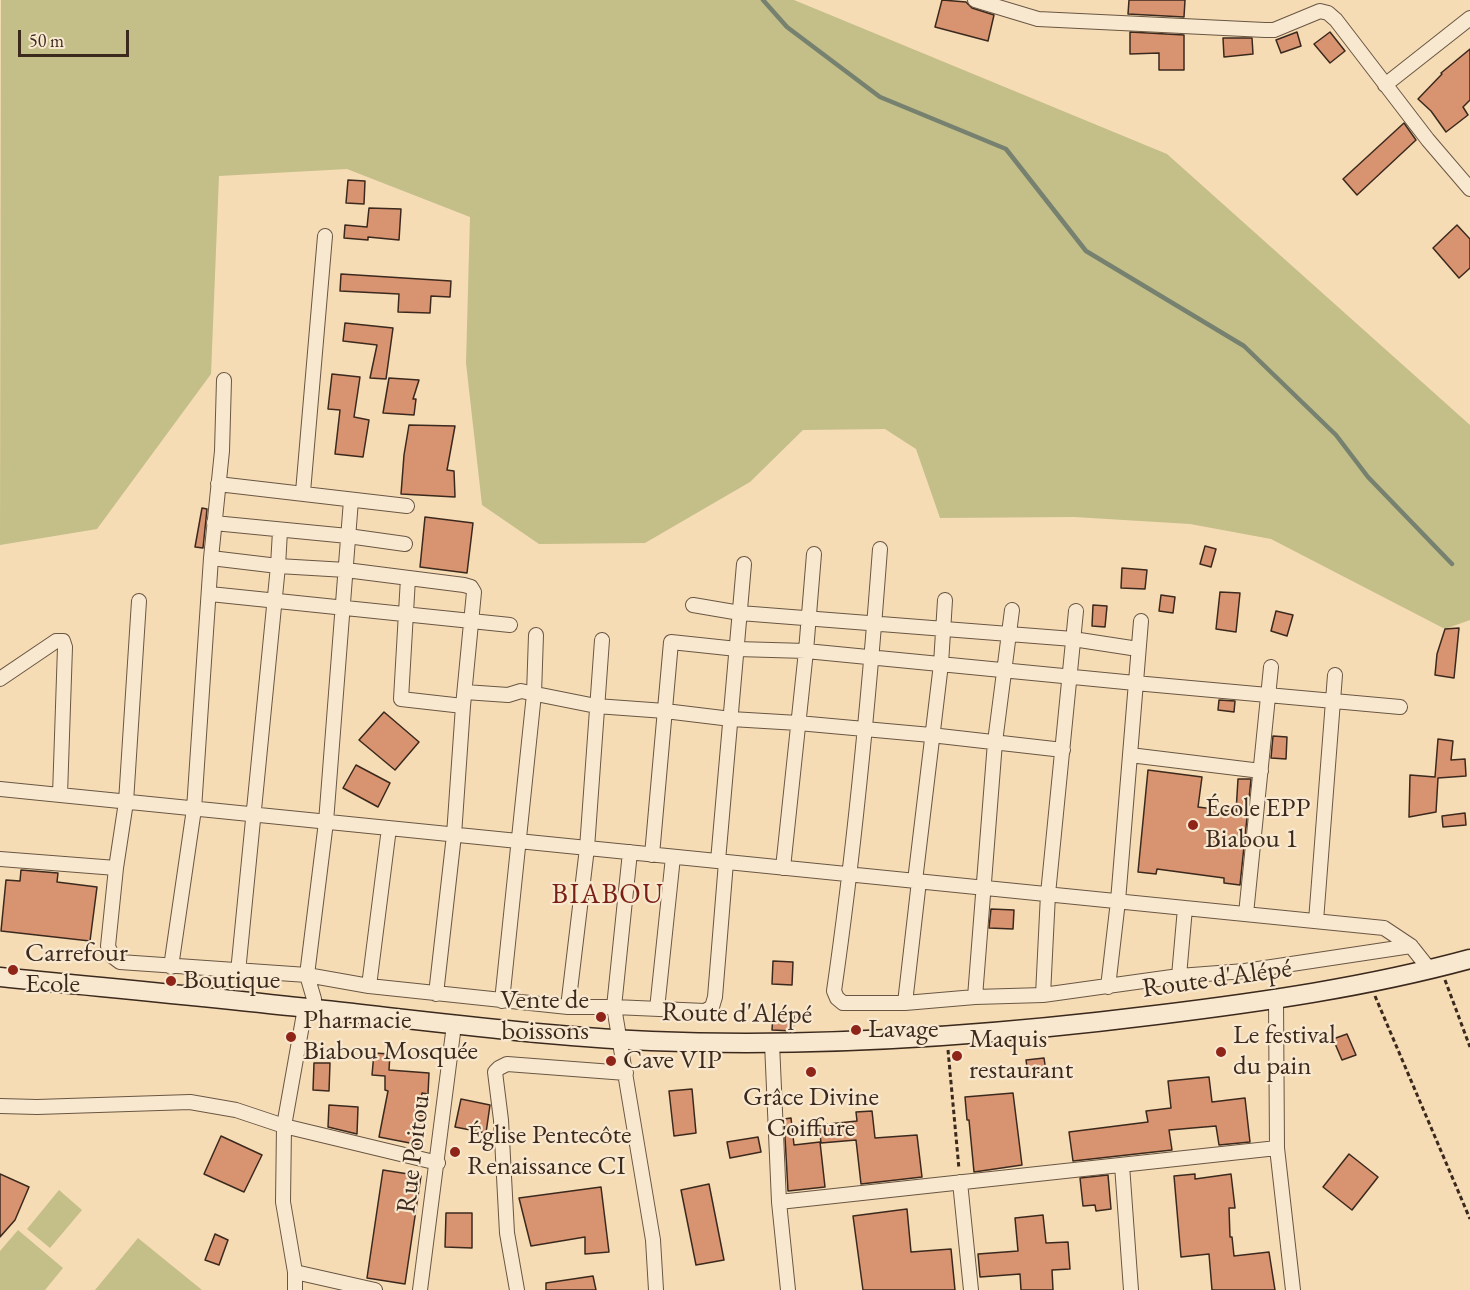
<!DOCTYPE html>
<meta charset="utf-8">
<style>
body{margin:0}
#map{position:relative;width:1470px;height:1290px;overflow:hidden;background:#f5dcb5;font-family:"EB Garamond",serif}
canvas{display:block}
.scale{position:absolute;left:18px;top:30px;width:111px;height:27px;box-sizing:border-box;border:3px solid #3c291d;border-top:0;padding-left:8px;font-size:18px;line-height:21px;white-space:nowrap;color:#3c291d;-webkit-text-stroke:4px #f8e8cf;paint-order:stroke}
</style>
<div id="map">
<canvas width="1470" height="1290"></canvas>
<div class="scale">50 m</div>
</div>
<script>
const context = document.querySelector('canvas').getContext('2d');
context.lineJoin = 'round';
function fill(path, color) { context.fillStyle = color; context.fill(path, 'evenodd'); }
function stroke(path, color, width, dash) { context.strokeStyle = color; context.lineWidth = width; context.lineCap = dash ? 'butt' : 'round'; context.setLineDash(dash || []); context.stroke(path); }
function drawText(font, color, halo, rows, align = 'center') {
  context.font = font + ' "EB Garamond",serif'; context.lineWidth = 4.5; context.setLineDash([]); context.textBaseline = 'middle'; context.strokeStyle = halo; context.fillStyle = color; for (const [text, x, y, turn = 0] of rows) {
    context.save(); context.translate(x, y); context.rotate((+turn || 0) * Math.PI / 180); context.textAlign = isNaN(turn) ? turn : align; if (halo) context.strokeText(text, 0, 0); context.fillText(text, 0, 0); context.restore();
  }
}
fill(new Path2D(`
 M 1,0 L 794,0 L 1167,154 L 1470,425 L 1470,620 L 1445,629 L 1271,539 L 1190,524 L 1074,517 L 940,518 L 916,449 L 885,429 L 803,430 L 750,482 L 645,543 L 539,544 L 482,505 L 466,363 L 470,217 L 347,169 L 219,176 L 211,374 L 97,529 L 0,545 Z
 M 59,1190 L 82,1210 L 50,1248 L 27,1229 Z
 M 18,1230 L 63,1268 L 45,1290 L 0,1290 L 0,1251 Z
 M 138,1238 L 202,1290 L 95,1290 Z`), '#c4be88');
stroke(new Path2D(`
 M 763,0 L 787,27 L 880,97 L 1006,149 L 1086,251 L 1244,346 L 1336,435 L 1368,477 L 1452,564`), '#768170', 4.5);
const building = new Path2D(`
 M 942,0 L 966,2 L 972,8 L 994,15 L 988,41 L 935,27 Z
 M 1129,0 L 1185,0 L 1184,17 L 1128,14 Z
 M 1130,32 L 1184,35 L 1184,70 L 1159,70 L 1159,53 L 1130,54 Z
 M 1297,32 L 1301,46 L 1281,53 L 1276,40 Z
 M 1330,32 L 1345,51 L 1330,63 L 1314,44 Z
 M 1223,38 L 1252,38 L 1253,54 L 1224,57 Z
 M 1470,49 L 1470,100 L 1463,107 L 1468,115 L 1446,132 L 1431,111 L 1418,99 L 1442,74 L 1441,73 Z
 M 1404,123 L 1416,140 L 1357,195 L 1343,179 Z
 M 348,180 L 365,181 L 364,204 L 346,203 Z
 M 369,208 L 401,209 L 399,240 L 368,237 L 368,240 L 344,238 L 345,225 L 367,227 Z
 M 1457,225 L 1470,239 L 1470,268 L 1459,278 L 1433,248 Z
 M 341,274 L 451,281 L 450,297 L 431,296 L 430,313 L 398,312 L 399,294 L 340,291 Z
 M 345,323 L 393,328 L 386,379 L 370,378 L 377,345 L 343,341 Z
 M 332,374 L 360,377 L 354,417 L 369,420 L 363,457 L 335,454 L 340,410 L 328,409 Z
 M 389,378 L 419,380 L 413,399 L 416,399 L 414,415 L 383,413 Z
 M 409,425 L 455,426 L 447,470 L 454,471 L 455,497 L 401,494 L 404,455 Z
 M 202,508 L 207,509 L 203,548 L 195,547 Z
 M 425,517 L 473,523 L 467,573 L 420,567 Z
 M 1205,546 L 1216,549 L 1211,567 L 1200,564 Z
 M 1122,568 L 1147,570 L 1145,589 L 1121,588 Z
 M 1220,592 L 1240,593 L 1236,632 L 1216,629 Z
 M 1161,595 L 1175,597 L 1173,613 L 1159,611 Z
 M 1093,605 L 1107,606 L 1105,627 L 1092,626 Z
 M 1276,611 L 1293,615 L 1287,636 L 1271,631 Z
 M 1459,628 L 1454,678 L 1435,675 L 1437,654 L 1445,629 Z
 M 1219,700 L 1235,701 L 1234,712 L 1218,710 Z
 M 384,712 L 419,742 L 395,770 L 359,740 Z
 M 1273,736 L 1287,737 L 1286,759 L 1271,758 Z
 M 1438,739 L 1453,741 L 1451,760 L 1465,759 L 1466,776 L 1438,778 L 1436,812 L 1409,817 L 1410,775 L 1435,777 Z
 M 356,765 L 390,783 L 378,807 L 343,788 Z
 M 1148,770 L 1202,777 L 1198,807 L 1236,812 L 1238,779 L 1251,779 L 1240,885 L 1224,883 L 1224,878 L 1157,869 L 1156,874 L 1138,872 Z
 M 1465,813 L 1466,825 L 1443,827 L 1442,816 Z
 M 21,870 L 58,873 L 57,882 L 97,887 L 90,941 L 1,931 L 6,880 L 20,881 Z
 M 991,909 L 1014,910 L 1013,929 L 989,928 Z
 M 773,961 L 793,962 L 792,985 L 772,984 Z
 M 773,1015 L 794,1016 L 793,1031 L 772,1030 Z
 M 1347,1034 L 1356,1055 L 1342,1060 L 1333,1039 Z
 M 374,1053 L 390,1054 L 389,1070 L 429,1073 L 428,1094 L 422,1093 L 419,1115 L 426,1116 L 420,1145 L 379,1137 L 388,1091 L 385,1090 L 385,1076 L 372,1075 Z
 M 1044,1058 L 1046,1071 L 1028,1074 L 1026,1060 Z
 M 314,1063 L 330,1063 L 329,1091 L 313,1090 Z
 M 1209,1077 L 1212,1102 L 1245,1098 L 1250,1142 L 1219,1145 L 1216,1126 L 1169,1130 L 1172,1150 L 1073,1161 L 1069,1132 L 1148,1122 L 1146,1111 L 1171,1108 L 1168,1081 Z
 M 692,1089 L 696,1133 L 674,1136 L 669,1091 Z
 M 1013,1093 L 1022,1165 L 974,1172 L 969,1120 L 967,1120 L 965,1097 Z
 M 461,1099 L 490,1105 L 486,1133 L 455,1127 Z
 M 329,1105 L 358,1107 L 357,1134 L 328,1127 Z
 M 872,1111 L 875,1138 L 917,1135 L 922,1177 L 861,1184 L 856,1140 L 821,1143 L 819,1125 L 857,1121 L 856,1112 Z
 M 791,1118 L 794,1145 L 820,1142 L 825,1187 L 788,1191 L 784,1119 Z
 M 221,1136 L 262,1155 L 244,1192 L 204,1174 Z
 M 758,1137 L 761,1152 L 730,1158 L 727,1142 Z
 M 1349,1154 L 1378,1177 L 1352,1210 L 1323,1187 Z
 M 383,1170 L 421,1176 L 405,1284 L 367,1278 Z
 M 0,1174 L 29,1187 L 15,1220 L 0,1237 Z
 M 1195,1174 L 1195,1179 L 1231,1174 L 1235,1208 L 1229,1208 L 1230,1237 L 1232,1237 L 1234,1256 L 1269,1252 L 1275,1290 L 1212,1290 L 1209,1254 L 1181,1257 L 1174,1176 Z
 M 1108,1175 L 1111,1209 L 1096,1211 L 1095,1205 L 1083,1206 L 1080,1178 Z
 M 709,1184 L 724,1260 L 696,1265 L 681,1190 Z
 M 601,1187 L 609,1252 L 585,1254 L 585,1237 L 531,1246 L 519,1198 Z
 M 907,1209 L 911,1252 L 951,1249 L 955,1290 L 863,1290 L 853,1216 Z
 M 446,1213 L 472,1213 L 472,1248 L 445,1247 Z
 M 1043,1215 L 1046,1243 L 1068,1242 L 1070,1269 L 1052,1270 L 1053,1290 L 1021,1290 L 1020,1274 L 980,1277 L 978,1254 L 1018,1251 L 1015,1218 Z
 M 215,1234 L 228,1240 L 219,1265 L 205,1260 Z
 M 593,1276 L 596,1290 L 546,1290 L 546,1283 Z`);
fill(building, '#d89471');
stroke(building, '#3c291d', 1.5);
const street = new Path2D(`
 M 975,0 L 1038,19 L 1265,30 L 1274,30 L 1320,11 L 1328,13 L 1336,20 L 1428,140 L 1470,189
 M 1385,85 L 1470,18
 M 218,484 L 407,506
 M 303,492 L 325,236
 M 214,523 L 348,536 L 405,544
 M 880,549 C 869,697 855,845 834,991 L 837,998 L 843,1003 L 905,1003 L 975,997 L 1043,995 L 1179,976 L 1245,971 L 1411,946
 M 211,558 L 278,566 L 346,570 L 464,585 L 471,587 L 474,592 L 463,706 L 454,835 L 436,994
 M 408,578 L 401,699 L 463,706
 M 210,594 L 510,625
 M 139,601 L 126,802 L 116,868 L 108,946 L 112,956 L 120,962 L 307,975 L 369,986 L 568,1007 L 614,1007 L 705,1011 L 712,1007 L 715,997 L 726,862
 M 693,605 L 740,613 L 1073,639 L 1138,649
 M 0,679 L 56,641 L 63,641 L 65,647 L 60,795
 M 465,692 L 508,695 L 521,691 L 596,706 L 665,711 L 731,719 L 798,723 L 931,735 L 1063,750
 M 1130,755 L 1261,771
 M 0,789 L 1384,928 L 1411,946 L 1430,970
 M 630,852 L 614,1007 L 653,1240 L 656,1290
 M 652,855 L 671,642 L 737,649 L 806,651 L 1135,683 L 1400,707
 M 0,859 L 116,868
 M 718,861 L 744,564
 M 783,868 L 806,651 L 814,554
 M 915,881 L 941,664 L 945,600
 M 1246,914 L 1271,667
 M 1316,921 L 1335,675
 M 171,967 L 194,809 L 211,558 L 222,451 L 224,380
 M 238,972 L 278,566 L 280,531
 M 1179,976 L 1185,908
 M 369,986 L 389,828
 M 1108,987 L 1118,901 L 1141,621
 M 1043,995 L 1048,894 L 1076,611
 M 975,997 L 995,742 L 1012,610
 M 1276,1000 L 1277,1148 L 1293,1290
 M 502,1001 L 534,694 L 536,635
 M 905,1003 L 919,881
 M 568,1007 L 587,848 L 602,640
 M 314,1009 L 314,999 L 307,975 L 326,822 L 351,500
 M 657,1009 L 673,857
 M 772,1043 L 779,1202 L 788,1290
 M 0,1106 L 37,1107 L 190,1102 L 236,1110 L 284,1126 L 438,1163
 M 1122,1165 L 1131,1290
 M 960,1182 L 971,1290
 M 779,1202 L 1277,1148
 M 295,1272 L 375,1290
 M 295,1290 L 295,1272 L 283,1202 L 284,1126 L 305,1008
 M 420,1290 L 454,1025
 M 517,1290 L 507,1233 L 501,1120 L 495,1072 L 499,1068 L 507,1064 L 626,1073`);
const secondary = new Path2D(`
 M 0,977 C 109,988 217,998 325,1010 C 434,1022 542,1036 651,1041 C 820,1048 988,1036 1156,1015 C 1262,1002 1367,987 1470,959`);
stroke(street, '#6a5643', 16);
stroke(secondary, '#3c291d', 21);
stroke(new Path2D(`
 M 1445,980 L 1470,1047
 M 1375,996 L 1470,1219
 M 948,1050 L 959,1169`), '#3c291d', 3, [4.5, 3]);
stroke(street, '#f8e8cf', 14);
stroke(secondary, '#f8e8cf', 18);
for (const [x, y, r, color] of [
 [1193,825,6,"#8f2418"],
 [13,970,6,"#8f2418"],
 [171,981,6,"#8f2418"],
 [601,1017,6,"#8f2418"],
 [856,1030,6,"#8f2418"],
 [291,1037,6,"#8f2418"],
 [1221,1052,6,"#8f2418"],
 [957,1056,6,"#8f2418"],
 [611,1061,6,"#8f2418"],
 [811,1072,6,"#8f2418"],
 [455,1152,6,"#8f2418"]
]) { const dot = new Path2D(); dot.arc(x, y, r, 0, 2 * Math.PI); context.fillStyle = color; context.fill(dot); stroke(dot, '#f8e8cf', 2); }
drawText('27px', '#3c291d', '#f8e8cf', [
 ["École EPP",1205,809],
 ["Biabou 1",1205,840],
 ["Carrefour",25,954],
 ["Ecole",25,985],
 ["Boutique",183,981],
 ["Vente de",589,1001,"right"],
 ["boissons",589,1032,"right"],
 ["Pharmacie",303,1021],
 ["Biabou Mosquée",303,1052],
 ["Lavage",868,1030],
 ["Le festival",1233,1036],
 ["du pain",1233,1067],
 ["Maquis",969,1040],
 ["restaurant",969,1071],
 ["Cave VIP",623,1061],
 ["Grâce Divine",811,1098,"center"],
 ["Coiffure",811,1129,"center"],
 ["Église Pentecôte",467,1136],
 ["Renaissance CI",467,1167]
], 'left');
drawText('27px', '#3c291d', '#f8e8cf', [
 ["Route d'Alépé",1217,979,-8],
 ["Route d'Alépé",737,1014,1],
 ["Rue Poitou",414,1154,-83]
]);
context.letterSpacing = '1.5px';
drawText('28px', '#7a1f14', '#f8e8cf', [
 ["BIABOU",608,895]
]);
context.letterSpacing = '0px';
</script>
